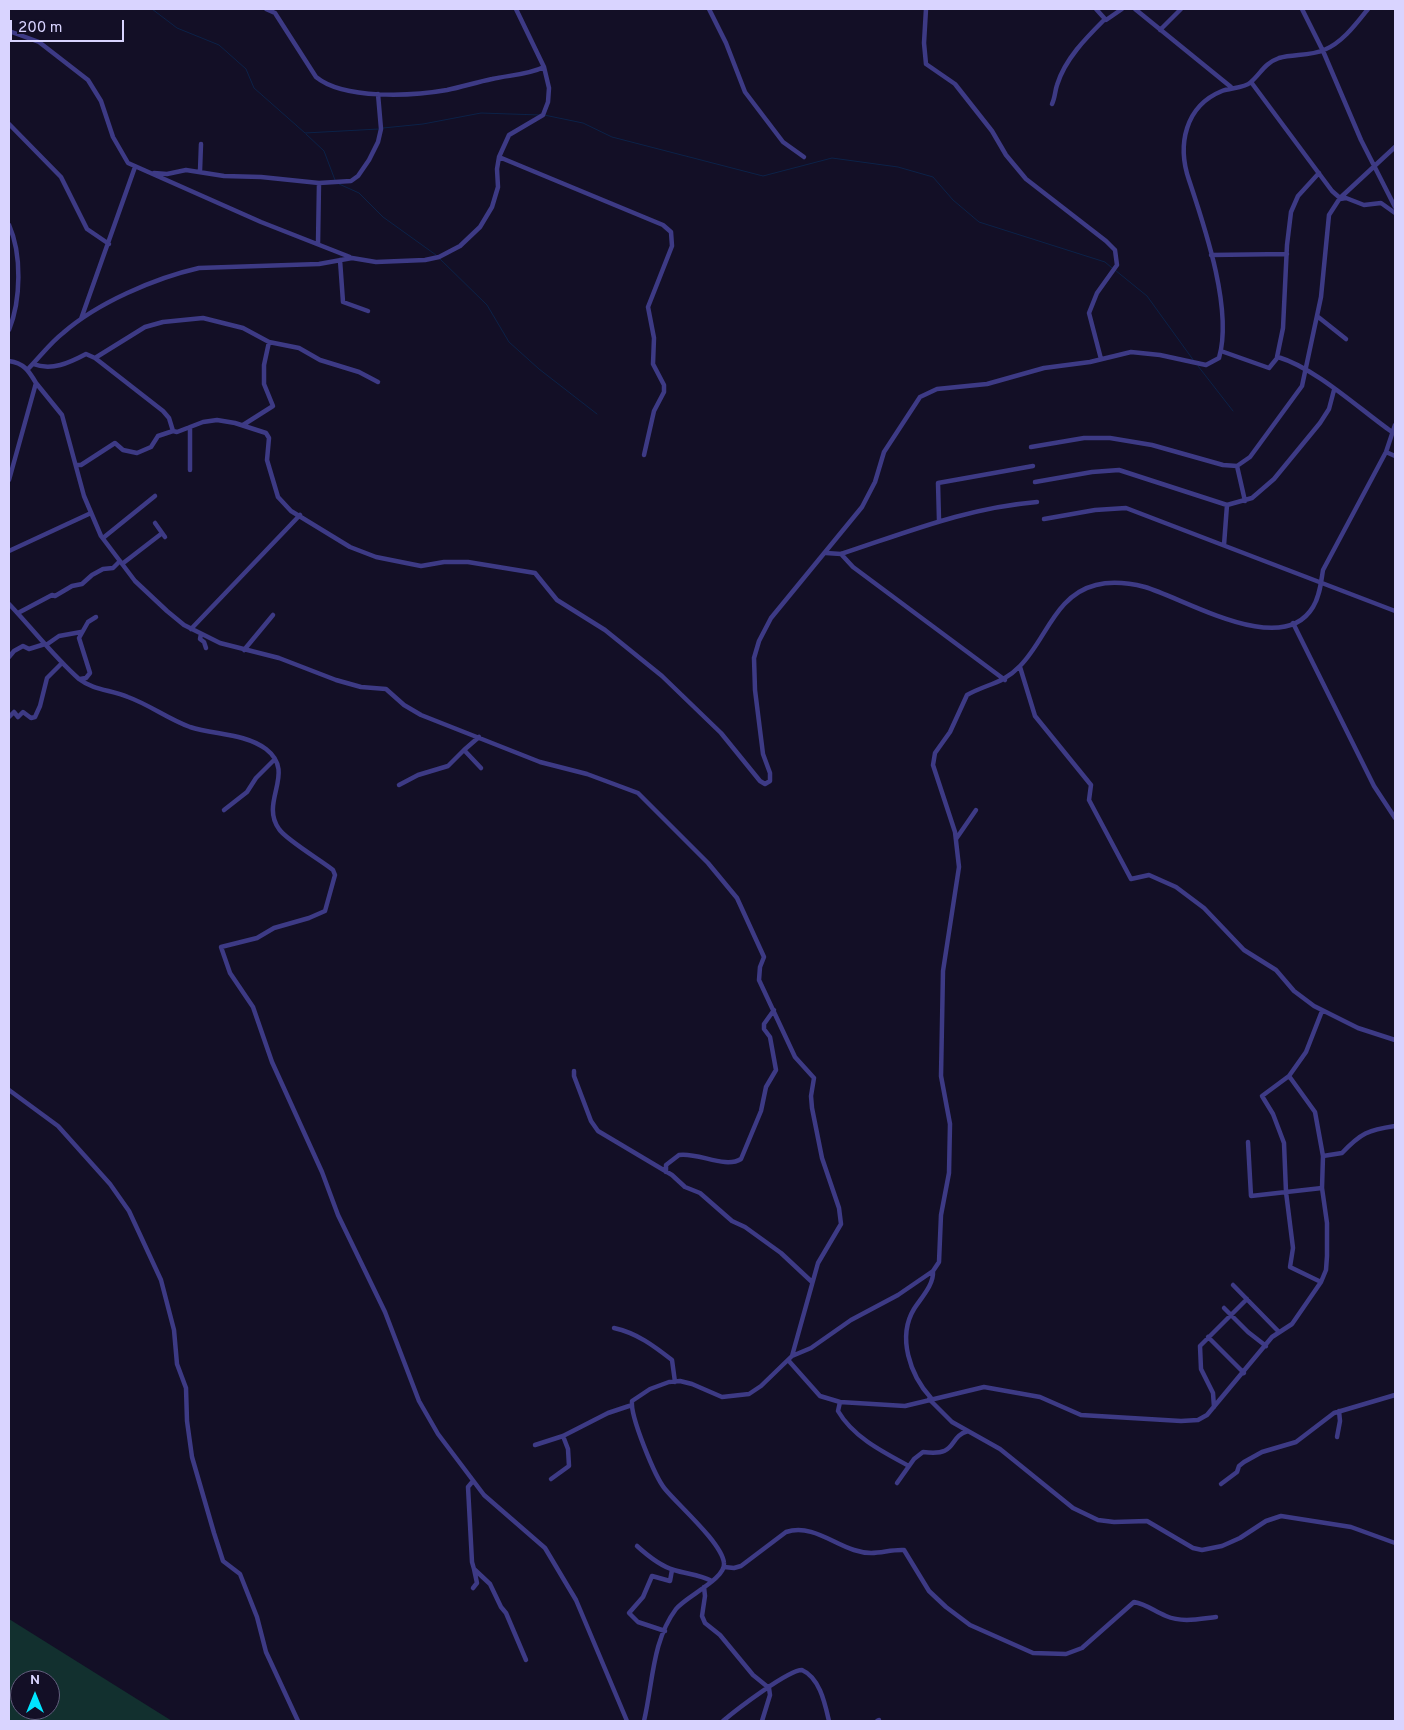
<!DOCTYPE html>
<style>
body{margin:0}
#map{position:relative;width:1404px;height:1730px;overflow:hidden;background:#130f26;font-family:Overpass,sans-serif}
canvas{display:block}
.frame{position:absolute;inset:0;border:10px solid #d9d4ff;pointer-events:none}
.north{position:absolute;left:10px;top:1670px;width:50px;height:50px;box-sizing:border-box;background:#130f26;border:1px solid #625e7d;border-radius:50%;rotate:0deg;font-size:14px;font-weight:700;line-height:20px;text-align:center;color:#d9d4ff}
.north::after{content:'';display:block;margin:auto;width:18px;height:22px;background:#00e5ff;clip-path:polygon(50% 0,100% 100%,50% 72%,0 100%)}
.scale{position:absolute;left:10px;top:20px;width:114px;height:22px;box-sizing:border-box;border:2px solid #d9d4ff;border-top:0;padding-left:6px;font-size:15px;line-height:18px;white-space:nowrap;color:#d9d4ff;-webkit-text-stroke:4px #130f26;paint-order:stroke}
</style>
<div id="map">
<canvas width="1404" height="1730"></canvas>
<div class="frame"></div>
<div class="north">N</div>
<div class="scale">200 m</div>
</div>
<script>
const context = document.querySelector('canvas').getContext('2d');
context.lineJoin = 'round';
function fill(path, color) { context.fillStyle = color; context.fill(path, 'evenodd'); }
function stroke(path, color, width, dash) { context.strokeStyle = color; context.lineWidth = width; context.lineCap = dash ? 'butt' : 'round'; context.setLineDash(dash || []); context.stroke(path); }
fill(new Path2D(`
 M 9,1619 L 172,1721 L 9,1721 ZM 20,1680 L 50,1680 L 50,1710 L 20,1710 Z`), '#12302f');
stroke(new Path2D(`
 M 152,9 L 177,28 L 219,45 L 246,69 L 254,88 L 305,133 L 379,129
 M 544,115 L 583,123 L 612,137 L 763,176 L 832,158 L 898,167 L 933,177 L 953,200 L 979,222 L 1105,262 L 1112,268
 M 383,128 L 423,124 L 481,113 L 540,115
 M 306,134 L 324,151 L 335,180
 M 339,184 L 359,193 L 383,217 L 436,255
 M 439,258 L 487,305 L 509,342 L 539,369 L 597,414
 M 1115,270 L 1147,296 L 1194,361
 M 1198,366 L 1233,411`), '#0c2248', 1);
stroke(new Path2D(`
 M 266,9 L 275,13 L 316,77 C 344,100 413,96 447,90 C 462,87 477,82 492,79 C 509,75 528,75 544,67
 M 709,9 L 726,43 L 745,92 L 783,142 L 804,157
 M 926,9 L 924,43 L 926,64 L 955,84 L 992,131 L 1006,155 L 1026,179 L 1106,241 L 1115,250 L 1117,265 L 1097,293 L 1089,313 L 1101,359
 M 1096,9 L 1106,20 L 1122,9
 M 1135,9 L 1231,87
 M 1302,9 L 1323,51 L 1361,140 L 1395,207
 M 1160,30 L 1181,9
 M 9,31 L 39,42 L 88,80 L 101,101 L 113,137 L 128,163 L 261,222 L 350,257
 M 1052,104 C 1055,98 1055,91 1057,85 C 1065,59 1086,38 1104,20
 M 9,124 L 61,177 L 87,229 L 109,244
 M 499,157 L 663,225 L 671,232 L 672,246 L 648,307 L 654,338 L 653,364 L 664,385 L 664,392 L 654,411 L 644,455
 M 200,171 L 201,144
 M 154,173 L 167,174 L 186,170 L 224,176 L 261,177 L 319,183 L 351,181 L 358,176 L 369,160 L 378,142 L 381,129 L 378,94
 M 1340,198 L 1395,147
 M 1340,199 L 1346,198 L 1364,205 L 1381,203 L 1395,213
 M 9,225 C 22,254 21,300 9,330
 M 318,244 L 319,183
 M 1211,255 L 1287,254
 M 340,260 L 343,302 L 368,311
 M 1317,316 L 1346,339
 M 81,319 L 135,167
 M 1221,351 L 1269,368 L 1278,357 C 1317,369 1358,408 1392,432
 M 1277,357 L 1283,328 L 1287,245 L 1291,212 L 1298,196 L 1319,173
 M 95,358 L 163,411 L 169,418 L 173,431 L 177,432 L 203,422 L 217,420 L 235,423 L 266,433 L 269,438 L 267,460 L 278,497 L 291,511 L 350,547 L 376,557 L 421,566 L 444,562 L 468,562 L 535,573 L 557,600 L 605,630 L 662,676 L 721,733 L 760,781 L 765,784 L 770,781 L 770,773 L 763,754 L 755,690 L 754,658 L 759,641 L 771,618 L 862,507 L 875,482 L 884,452 L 920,397 L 937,389 L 987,384 L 1044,368 L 1090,362 L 1131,352 L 1160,355 L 1206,365 L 1219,358 C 1233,310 1205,228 1189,180 C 1177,145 1185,106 1222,91 C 1230,88 1245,88 1251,82 C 1261,73 1265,63 1279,58 C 1294,54 1310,56 1324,50 C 1342,43 1356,24 1368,9
 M 9,361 C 24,363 29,371 36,383 L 9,480
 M 33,364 C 52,371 69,363 86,354 L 95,358 L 145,327 L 163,322 L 203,318 L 243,328 L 269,342 L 299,348 L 320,360 L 359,372 L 378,382
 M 28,369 C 40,357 50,343 63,333 C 97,303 155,278 199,268 L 319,264 L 352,258 L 376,262 L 425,260 L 439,257 L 460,246 L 480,227 L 492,207 L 498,187 L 497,169 L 499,157 L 509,135 L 543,115 L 548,102 L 549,88 L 544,67 L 516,9
 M 36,383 L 62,415 L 84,496 L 101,536 L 135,581 L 167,611 L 184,625 L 220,643 L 279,658 L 336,680 L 361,687 L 386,689 L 404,705 L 421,715 L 540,762 L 587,774 L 638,793 L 708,863 L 737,898 L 764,957 L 760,967 L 759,980 L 795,1057 L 814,1078 L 811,1096 L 812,1108 L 822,1158 L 839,1208 L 841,1224 L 818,1263 L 792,1356 L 761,1386 L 749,1394 L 722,1397 L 692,1384 L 680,1381 L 669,1382 L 650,1389 L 632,1401 C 630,1416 655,1477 665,1489 C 678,1505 722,1543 724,1563 C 726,1579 686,1596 676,1609 C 652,1641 653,1683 644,1721
 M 243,425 L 273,406 L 264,384 L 264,365 L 269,342
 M 1031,447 L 1084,438 L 1110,438 L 1152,445 L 1223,465 L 1237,466 L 1250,457 L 1302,386 L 1321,297 L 1329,215 L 1340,198 L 1332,191 L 1251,82
 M 1386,452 L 1395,456
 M 77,465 L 81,465 L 115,443 L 123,450 L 137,453 L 151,447 L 158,436 L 173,431
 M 1237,466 L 1245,501
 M 190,470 L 190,427
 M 1035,482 L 1092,472 L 1119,470 L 1227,505 L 1252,498 L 1274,479 L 1320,423 L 1329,409 L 1334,390
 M 1044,519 L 1095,510 L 1126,508 L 1395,611
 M 939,520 L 938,483 L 1033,466
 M 155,523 L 165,537
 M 103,538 L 155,496
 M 1224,545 L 1227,505
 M 9,551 L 91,513
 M 826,553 L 841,554 C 908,532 966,508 1037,502
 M 841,554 L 853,567 L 1005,680
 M 122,564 L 161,534
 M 9,604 C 32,628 53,656 79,679 C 93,690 112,690 128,697 C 150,705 168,719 190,727 C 215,735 244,733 266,749 C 297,773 259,801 279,829 C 285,839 322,861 333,870 L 335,875 L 325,911 L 309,918 L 274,928 L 257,938 L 221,947 L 230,973 L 253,1007 L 272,1062 L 322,1172 L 338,1215 L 385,1312 L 419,1401 L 438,1434 L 484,1495 L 545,1548 L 576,1600 L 627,1721
 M 18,613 L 52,595 L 55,596 L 72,586 L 82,584 L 92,575 L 103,569 L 113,568 L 120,561
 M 1293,623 L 1374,786 L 1395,818
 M 191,629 L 300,515
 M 201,634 L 200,639 L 204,642 L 206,648
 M 46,645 L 59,636 L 81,632
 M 244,650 L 273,615
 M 9,657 L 14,651 L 23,646 L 29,649 L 45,644
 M 1020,667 L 1035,716 L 1091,785 L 1089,800 L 1131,879 L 1149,875 L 1176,887 L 1204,908 L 1244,950 L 1276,970 L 1294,991 L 1314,1006 L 1358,1028 L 1395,1040
 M 80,679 L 86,678 L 90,673 L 79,638 L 88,622 L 96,617
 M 9,717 L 14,712 L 18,717 L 23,712 L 31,718 L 35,717 L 40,706 L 47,678 L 62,663
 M 479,737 L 464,750 L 481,768
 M 399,785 L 418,775 L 448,766 L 464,750
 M 224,810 L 247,792 L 256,778 L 275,759
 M 956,839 L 976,810
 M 1322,1011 L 1306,1052 L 1289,1076 L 1315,1112 L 1323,1156
 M 574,1071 L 574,1076 L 591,1121 L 598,1131 L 672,1175 L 685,1187 L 700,1193 L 732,1221 L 745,1227 L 781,1253 L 812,1282
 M 1289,1076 L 1262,1096 L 1273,1114 L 1284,1143 L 1286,1192 L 1293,1248 L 1290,1267 L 1321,1282
 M 9,1090 L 58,1126 L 110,1184 L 129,1211 L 161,1280 L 174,1330 L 177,1364 L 186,1388 L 187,1421 L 192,1457 L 214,1533 L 223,1561 L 240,1574 L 257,1617 L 266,1652 L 298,1721
 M 1248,1142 L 1251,1196 L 1322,1188
 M 666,1172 L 666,1165 L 679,1155 C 698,1152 725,1169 741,1159 L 761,1111 L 766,1087 L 776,1070 L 770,1037 L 764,1029 L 764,1024 L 774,1010
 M 1233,1285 L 1279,1332
 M 1224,1308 L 1248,1332 L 1266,1346
 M 614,1328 C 637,1333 654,1346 672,1360 L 675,1382
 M 1208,1337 L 1244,1373
 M 792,1356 L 811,1348 L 851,1320 L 898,1295 L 933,1271 L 939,1262 L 941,1215 L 949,1173 L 950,1124 L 941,1076 L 943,971 L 959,867 L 955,832 L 933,765 L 935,753 L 950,732 L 967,695 C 986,684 1003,684 1020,666 C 1046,640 1055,595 1096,585 C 1112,581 1129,583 1145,587 C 1186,599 1282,659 1313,607 C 1320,596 1321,582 1323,570 L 1386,452 L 1395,425
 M 788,1360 L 820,1396 L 840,1402 L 905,1406 L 984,1387 L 1040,1397 L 1081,1415 L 1181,1421 L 1198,1420 L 1207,1415 L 1272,1337 L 1292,1324 L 1321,1282 L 1326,1270 L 1327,1256 L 1327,1223 L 1322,1188 L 1323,1156 L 1342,1153 C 1361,1133 1368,1130 1395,1126
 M 931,1398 C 910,1375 897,1337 914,1309 C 921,1298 934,1285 933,1271
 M 929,1399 L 952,1422 L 1000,1449 L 1073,1508 L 1098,1520 L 1114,1522 L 1147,1521 L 1193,1548 L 1202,1550 L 1222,1546 L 1240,1538 L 1266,1521 L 1281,1516 L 1351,1527 L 1395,1543
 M 840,1402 L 838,1411 C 853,1437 883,1452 909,1466
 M 1214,1407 L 1213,1393 L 1201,1369 L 1200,1346 L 1247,1299
 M 1337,1437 L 1340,1421 L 1339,1411
 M 535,1445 L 563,1436 L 608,1413 L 632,1405
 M 551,1479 L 569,1466 L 568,1449 L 563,1436
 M 473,1481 L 468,1487 L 472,1562 L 474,1569 L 490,1584 L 501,1607 L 506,1613 L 526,1660
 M 897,1483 L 914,1459 L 923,1452 C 959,1457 947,1437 968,1431
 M 1221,1484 L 1237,1472 L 1239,1466 L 1244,1462 L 1262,1452 L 1296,1442 L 1334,1413 L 1395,1395
 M 637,1546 C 648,1556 660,1566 674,1570 C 687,1574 700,1575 712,1581
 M 724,1567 L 734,1568 L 741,1566 L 786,1532 C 811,1524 832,1543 854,1550 C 875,1557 886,1549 904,1550 L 929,1591 L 946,1607 L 970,1625 L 1033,1653 L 1066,1654 L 1082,1648 L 1134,1602 C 1146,1604 1154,1611 1166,1616 C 1182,1623 1199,1619 1216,1617
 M 704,1587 L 705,1596 L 702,1616 L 705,1623 L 720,1635 L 753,1675 L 769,1688 L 770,1695 L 762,1721
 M 473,1588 L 477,1583 L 474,1569
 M 665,1631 L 638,1622 L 629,1613 L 643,1597 L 652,1576 L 670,1581 L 672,1570
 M 723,1721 C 736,1710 788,1670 802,1670 C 820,1678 825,1704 829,1721
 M 877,1721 L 879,1720`), '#3d3a85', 4.5);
</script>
